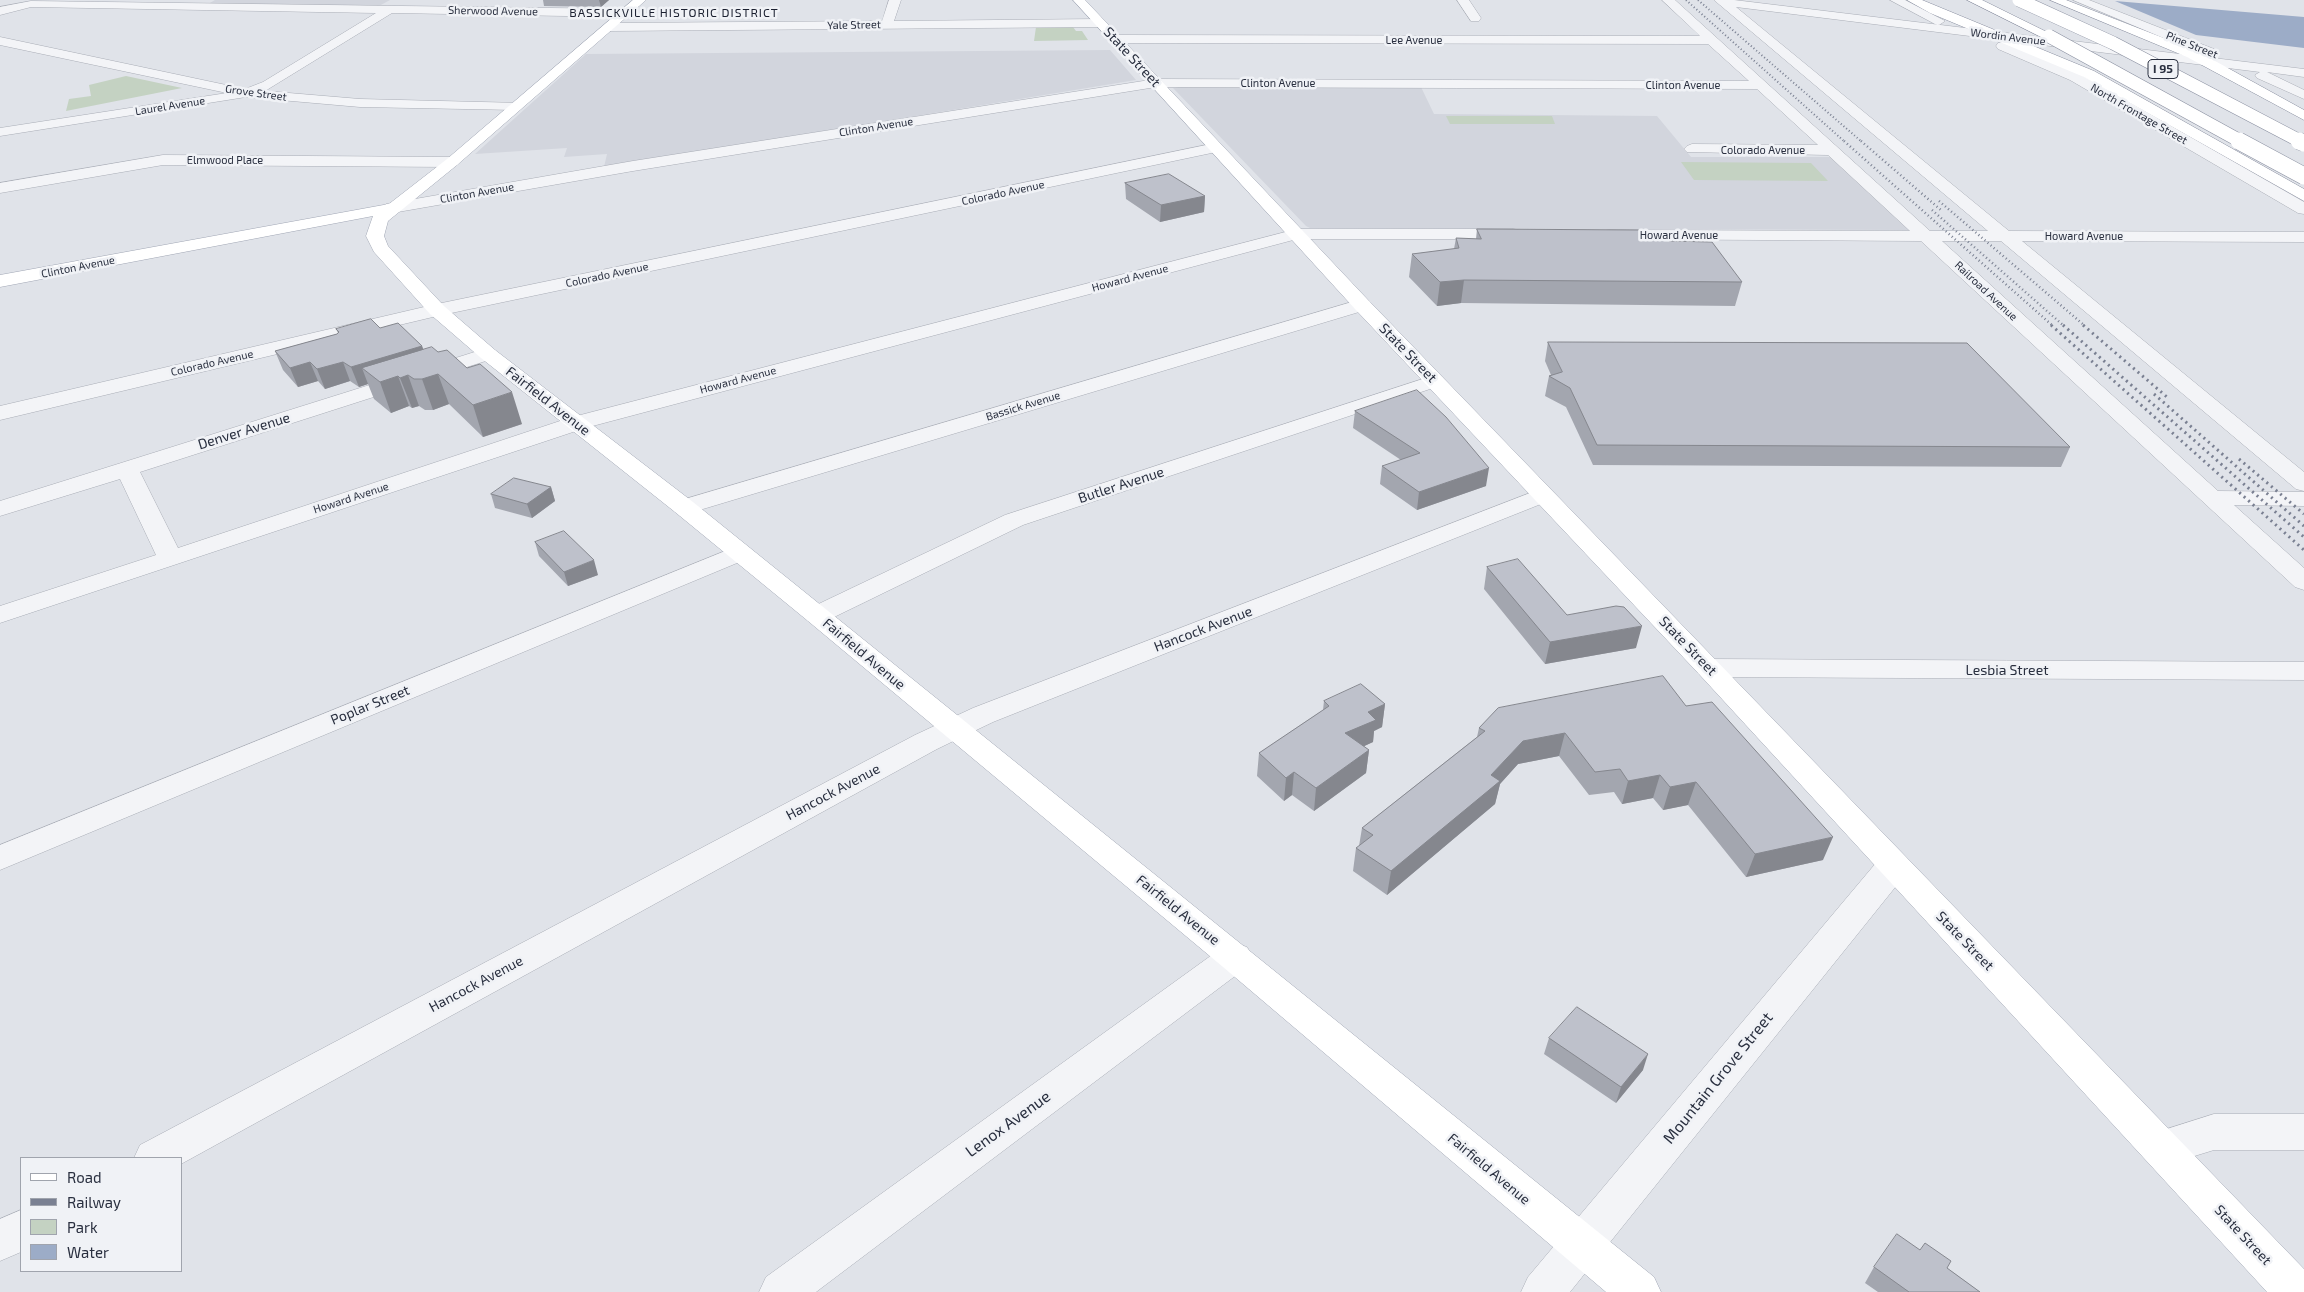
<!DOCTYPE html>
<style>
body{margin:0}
#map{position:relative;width:2304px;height:1292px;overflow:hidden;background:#e0e3e9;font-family:"Exo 2",sans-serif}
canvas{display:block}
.legend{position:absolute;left:20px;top:1157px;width:162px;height:115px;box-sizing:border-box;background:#f0f2f6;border:1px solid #a0a4ad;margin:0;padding:6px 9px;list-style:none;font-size:15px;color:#292f3f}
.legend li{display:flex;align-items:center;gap:10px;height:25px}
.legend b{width:25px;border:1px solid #a0a4ad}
</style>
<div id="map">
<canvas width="2304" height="1292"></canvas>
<ul class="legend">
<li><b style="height:6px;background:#fff"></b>Road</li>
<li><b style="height:6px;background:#7a8092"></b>Railway</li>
<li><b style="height:14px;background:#c4d2c2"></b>Park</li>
<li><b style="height:14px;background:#9cacc7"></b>Water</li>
</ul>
</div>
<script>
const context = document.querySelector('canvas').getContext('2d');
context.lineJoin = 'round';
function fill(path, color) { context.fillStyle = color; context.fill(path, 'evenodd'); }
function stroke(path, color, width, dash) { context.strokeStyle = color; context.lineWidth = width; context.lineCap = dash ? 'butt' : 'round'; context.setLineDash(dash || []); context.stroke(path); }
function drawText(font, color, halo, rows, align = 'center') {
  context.font = font + ' "Exo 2",sans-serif'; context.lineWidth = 5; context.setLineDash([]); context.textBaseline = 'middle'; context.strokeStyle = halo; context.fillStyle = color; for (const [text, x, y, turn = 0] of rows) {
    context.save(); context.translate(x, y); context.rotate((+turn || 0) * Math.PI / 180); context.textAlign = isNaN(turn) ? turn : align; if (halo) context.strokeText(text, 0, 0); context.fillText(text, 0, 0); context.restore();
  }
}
fill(new Path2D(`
 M 215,0 L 390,0 L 379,6 L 208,4 Z
 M 1110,50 L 1136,80 L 604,167 L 607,154 L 564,157 L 567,148 L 475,154 L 586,54 Z
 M 1178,87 L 1421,87 L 1434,114 L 1657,116 L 1691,157 L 1834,157 L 1909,230 L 1310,228 L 1306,226 L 1173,88 Z`), '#d2d5dd');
fill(new Path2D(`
 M 1036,27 L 1073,27 L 1076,31 L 1082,31 L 1088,40 L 1034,41 Z
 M 126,76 L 182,88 L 66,111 L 69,99 L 91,96 L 89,85 Z
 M 1446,116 L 1552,116 L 1555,124 L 1450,124 Z
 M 1681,162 L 1811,163 L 1828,181 L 1694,180 Z`), '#c4d2c2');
fill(new Path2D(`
 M 2115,1 L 2304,17 L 2304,48 L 2196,35 Z`), '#9cacc7');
const minor = new Path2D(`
 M 889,0 L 901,0 L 894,21 L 1100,19 L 1106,23 L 1100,27 L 609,31 L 603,27 L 609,23 L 882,21 Z
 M 1457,0 L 1469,0 L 1481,18 L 1479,21 L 1471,21 Z
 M 1662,0 L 1675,0 L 1930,231 L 1988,231 L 1714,0 L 1734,0 L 2304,69 L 2304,77 L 2267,72 L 2304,90 L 2304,99 L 2257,78 L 2255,75 L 2260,72 L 1736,7 L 2009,231 L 2304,232 L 2304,242 L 2022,241 L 2304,472 L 2304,491 L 2296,489 L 2001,241 L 1942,241 L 2218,491 L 2304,492 L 2304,506 L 2234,505 L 2304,568 L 2304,590 L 2295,587 L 1921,241 L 1603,239 L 1600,235 L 1603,231 L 1609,230 L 1910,231 L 1828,155 L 1687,152 L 1684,149 L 1687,146 L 1692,144 L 1818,145 L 1757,89 L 1156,87 L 633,171 L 392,213 L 386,212 L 384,208 L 386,204 L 392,203 L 633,161 L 1156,79 L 1749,81 L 1708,44 L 1115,43 L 1109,39 L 1115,35 L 1700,36 Z
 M 1890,0 L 1905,0 L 1945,21 L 1939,25 L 1935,24 Z
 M 2073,0 L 2089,0 L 2214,49 L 2215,52 L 2214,55 L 2204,55 Z
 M 31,1 L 625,9 L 631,13 L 625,17 L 392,13 L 265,91 L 360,99 L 522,103 L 524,106 L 517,110 L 360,107 L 246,97 L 0,136 L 0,128 L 227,93 L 0,45 L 0,37 L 245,89 L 263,82 L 376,13 L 31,7 L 0,15 L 0,7 Z
 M 2002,42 L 2080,74 L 2304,202 L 2304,214 L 2298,213 L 2070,80 L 1998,49 L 1996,46 L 1998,43 Z
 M 1216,143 L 1221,145 L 1224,148 L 1221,151 L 437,316 L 0,420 L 0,406 L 437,304 Z
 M 163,155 L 452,157 L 457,159 L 460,162 L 457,165 L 452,167 L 163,165 L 0,193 L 0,183 Z
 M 1297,229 L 1513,229 L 1519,230 L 1522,234 L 1519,238 L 1513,239 L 1297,239 L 585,428 L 0,623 L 0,606 L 156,555 L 120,479 L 0,516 L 0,501 L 481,350 L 488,348 L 495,350 L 498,354 L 495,358 L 140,472 L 178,548 L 569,418 Z
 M 1362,299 L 1369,301 L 1372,305 L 1369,309 L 693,512 L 684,514 L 675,512 L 672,507 L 675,502 Z
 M 1435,375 L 1442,377 L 1445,381 L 1442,385 L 1023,525 L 826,621 L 817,623 L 808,621 L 804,615 L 808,609 L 1005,515 Z
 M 1543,488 L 1551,490 L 1555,495 L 1551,500 L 993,722 L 937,749 L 181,1164 L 181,1158 L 134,1158 L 140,1145 L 915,735 L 973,708 Z
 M 740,545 L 749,548 L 753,553 L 749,558 L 0,870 L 0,845 Z
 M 1709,659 L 2304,662 L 2304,680 L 1709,677 L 1699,674 L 1695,668 L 1699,662 Z
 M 1893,854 L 1905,857 L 1909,866 L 1905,875 L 1570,1292 L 1521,1292 L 1528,1277 L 1881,857 Z
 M 1235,943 L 1247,947 L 1253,957 L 1247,967 L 816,1292 L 759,1292 L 766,1277 L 1223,947 Z
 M 2214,1114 L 2304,1114 L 2304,1150 L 2214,1150 L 2162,1166 L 2148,1161 L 2142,1148 L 2148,1135 Z
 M 21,1210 L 21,1252 L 0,1261 L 0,1219 Z`);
const major = new Path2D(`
 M 633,0 L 646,0 L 457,165 L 388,221 L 384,236 L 388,246 L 444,306 L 495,350 L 693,502 L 1654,1277 L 1661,1292 L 1606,1292 L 1223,967 L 808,621 L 675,512 L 481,358 L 430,314 L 374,252 L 366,236 L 373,216 L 0,287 L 0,275 L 389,204 L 447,159 Z
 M 1073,0 L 1085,0 L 1369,301 L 2304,1269 L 2304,1292 L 2267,1292 L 1699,674 L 1355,309 Z`);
const highway = new Path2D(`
 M 1907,0 L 1922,0 L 2094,71 L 2304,189 L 2304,201 L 2084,77 L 1930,13 Z
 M 1967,0 L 1982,0 L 2055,36 L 2053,39 L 2045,39 Z
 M 2050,0 L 2066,0 L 2197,51 L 2304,110 L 2304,120 L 2187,57 Z`);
stroke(minor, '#a9adb6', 1);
stroke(major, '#a0a6b4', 1);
stroke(highway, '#888e9f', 1);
fill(minor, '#f3f4f7');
fill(major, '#fff');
fill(highway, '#fff');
stroke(new Path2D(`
 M 1686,0 L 1845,142
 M 1698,0 L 1862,142`), '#7a8092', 2, [1, 2.5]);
stroke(new Path2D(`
 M 1844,141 L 2053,326
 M 1861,141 L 1942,211
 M 1939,201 L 2085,326
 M 1932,210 L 2064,326`), '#7a8092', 2.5, [1, 3]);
stroke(new Path2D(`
 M 2051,325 L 2304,550
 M 2063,325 L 2304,537
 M 2083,325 L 2167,397
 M 2154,394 L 2304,526
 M 2239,459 L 2304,514`), '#7a8092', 3, [2, 4]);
const highwayBridgeFar1 = new Path2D(`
 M 2019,0 L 2113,43 L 2302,142
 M 2049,36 L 2242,142`);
const highwayBridge = new Path2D(`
 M 2239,141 L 2304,176
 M 2299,141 L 2304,143`);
stroke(highwayBridgeFar1, '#888e9f', 14, []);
stroke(highwayBridge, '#888e9f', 18, []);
stroke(highwayBridgeFar1, '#fff', 13);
stroke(highwayBridge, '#fff', 17);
fill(new Path2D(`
 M 543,0 L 609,0 L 601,7 L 544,6 Z
 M 1125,183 L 1205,196 L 1204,212 L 1160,222 L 1126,199 Z
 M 1477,229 L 1645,236 L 1669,241 L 1742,282 L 1735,306 L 1461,303 L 1437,306 L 1409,277 L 1412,254 L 1454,249 L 1456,238 L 1476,239 Z
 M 380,328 L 422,346 L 423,349 L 522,424 L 483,437 L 449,404 L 433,410 L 425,410 L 419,406 L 412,408 L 409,406 L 391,413 L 374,399 L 368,384 L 359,387 L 350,381 L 325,389 L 318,381 L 298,387 L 283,370 L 275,351 L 337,334 L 338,333 L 336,329 Z
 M 1548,342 L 2070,447 L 2061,467 L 1593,465 L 1566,407 L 1545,396 L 1549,376 L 1551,375 L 1545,361 Z
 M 1355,411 L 1486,486 L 1417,510 L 1380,484 L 1382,466 L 1401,460 L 1353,428 Z
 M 551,487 L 555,501 L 532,518 L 495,508 L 491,494 Z
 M 535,542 L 598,575 L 568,586 L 539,556 Z
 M 1487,567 L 1567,615 L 1636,648 L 1545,664 L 1484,589 Z
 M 1324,701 L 1385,704 L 1382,727 L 1374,731 L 1373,742 L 1364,746 L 1369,750 L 1366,773 L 1314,811 L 1292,795 L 1284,801 L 1257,776 L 1259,753 L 1323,710 Z
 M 1686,706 L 1823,860 L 1746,877 L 1688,805 L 1663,810 L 1653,798 L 1622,804 L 1614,792 L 1589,795 L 1559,756 L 1518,764 L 1500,784 L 1495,804 L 1387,895 L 1353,871 L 1356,848 L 1359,846 L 1362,828 L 1477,737 L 1479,728 Z
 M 1549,1038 L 1643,1070 L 1616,1103 L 1544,1054 Z
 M 1874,1267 L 1947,1268 L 1980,1292 L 1878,1292 L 1865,1283 Z`), '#a3a6af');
fill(new Path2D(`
 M 599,0 L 609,0 L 601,7 Z
 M 1205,196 L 1204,212 L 1160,222 L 1161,205 Z
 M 1464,280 L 1461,303 L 1437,306 L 1440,282 Z
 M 422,346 L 429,365 L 362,368 L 368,384 L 359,387 L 351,367 Z
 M 310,362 L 318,381 L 298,387 L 290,368 Z
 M 343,362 L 350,381 L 325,389 L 317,369 Z
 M 438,374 L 449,404 L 433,410 L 422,379 Z
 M 408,375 L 419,406 L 412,408 L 400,378 Z
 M 398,376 L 409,406 L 391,413 L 380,382 Z
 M 512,392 L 522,424 L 483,437 L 473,405 Z
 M 1489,468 L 1486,486 L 1417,510 L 1419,492 Z
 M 551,487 L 555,501 L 532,518 L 527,504 Z
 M 594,560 L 598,575 L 568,586 L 564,572 Z
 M 1642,626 L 1636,648 L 1545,664 L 1550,642 Z
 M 1385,704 L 1382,727 L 1374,731 L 1373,742 L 1343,756 L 1345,733 L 1368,712 Z
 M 1565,733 L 1559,756 L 1518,764 L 1500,784 L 1495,804 L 1387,895 L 1391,871 L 1491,775 L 1523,741 Z
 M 1369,750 L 1366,773 L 1314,811 L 1316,788 Z
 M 1294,772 L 1292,795 L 1284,801 L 1286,778 Z
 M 1660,775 L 1653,798 L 1622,804 L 1628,781 Z
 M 1696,782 L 1688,805 L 1663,810 L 1670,787 Z
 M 1833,837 L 1823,860 L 1746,877 L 1755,854 Z
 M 1648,1054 L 1643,1070 L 1616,1103 L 1621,1087 Z`), '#85878e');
const building = new Path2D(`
 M 1169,174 L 1205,196 L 1161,205 L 1125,183 Z
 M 1477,229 L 1642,230 L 1645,236 L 1666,236 L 1669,241 L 1712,242 L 1742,282 L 1464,280 L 1440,282 L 1412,254 L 1459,248 L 1456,238 L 1481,239 Z
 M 371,319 L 380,328 L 398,323 L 422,346 L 351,367 L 343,362 L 317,369 L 310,362 L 290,368 L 275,351 L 337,334 L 339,332 L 336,329 Z
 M 1548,342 L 1967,343 L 2070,447 L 1597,445 L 1570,388 L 1549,376 L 1562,372 Z
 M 432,347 L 438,352 L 447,350 L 467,368 L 480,364 L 512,392 L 473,405 L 438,374 L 422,379 L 414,379 L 408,375 L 400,378 L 398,376 L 380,382 L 362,368 Z
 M 1417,390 L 1446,417 L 1489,468 L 1419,492 L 1382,466 L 1420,453 L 1355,411 Z
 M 514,478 L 551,487 L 527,504 L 491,494 Z
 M 564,531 L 594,560 L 564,572 L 535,542 Z
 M 1518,559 L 1567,615 L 1616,606 L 1624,607 L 1642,626 L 1550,642 L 1487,567 Z
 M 1663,676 L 1686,706 L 1712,702 L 1833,837 L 1755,854 L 1696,782 L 1670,787 L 1660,775 L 1628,781 L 1620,769 L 1595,772 L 1565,733 L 1523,741 L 1491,775 L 1500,781 L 1391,871 L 1356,848 L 1373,835 L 1362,828 L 1485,731 L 1479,728 L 1498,708 Z
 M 1361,684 L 1385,704 L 1368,712 L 1376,720 L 1345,733 L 1369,750 L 1316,788 L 1294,772 L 1286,778 L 1259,753 L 1329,706 L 1324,701 Z
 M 1577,1007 L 1648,1054 L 1621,1087 L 1549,1038 Z
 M 1897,1234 L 1920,1250 L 1925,1243 L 1951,1261 L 1947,1268 L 1980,1292 L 1909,1292 L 1874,1267 Z`);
fill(building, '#bec1cb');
stroke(building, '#85878e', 1);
drawText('11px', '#292f3f', '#f0f2f6', [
 ["Sherwood Avenue",493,11,1],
 ["Yale Street",854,25,-1],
 ["Wordin Avenue",2008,37,7],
 ["Lee Avenue",1414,40],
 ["Pine Street",2192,45,22],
 ["Clinton Avenue",1278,83],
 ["Clinton Avenue",1683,85],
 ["Grove Street",256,93,8],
 ["Laurel Avenue",170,106,-9],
 ["North Frontage Street",2139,114,30],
 ["Clinton Avenue",876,127,-9],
 ["Colorado Avenue",1763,150],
 ["Elmwood Place",225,160],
 ["Clinton Avenue",477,193,-10],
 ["Colorado Avenue",1003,193,-12],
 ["Howard Avenue",1679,235],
 ["Howard Avenue",2084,236],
 ["Clinton Avenue",78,267,-11],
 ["Colorado Avenue",607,275,-12],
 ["Howard Avenue",1130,278,-15],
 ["Railroad Avenue",1986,291,43],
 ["Colorado Avenue",212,363,-13],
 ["Howard Avenue",738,380,-15],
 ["Bassick Avenue",1023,406,-17],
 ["Howard Avenue",351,498,-18]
]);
context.letterSpacing = '1px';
drawText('12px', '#1b2030', '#f0f2f6', [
 ["BASSICKVILLE HISTORIC DISTRICT",674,13]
]);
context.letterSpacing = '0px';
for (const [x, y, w] of [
 [2163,69,30]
]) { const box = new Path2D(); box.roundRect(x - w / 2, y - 9.5, w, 19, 4); context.fillStyle = '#f0f2f6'; context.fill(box); stroke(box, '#292f3f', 1); }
drawText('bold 12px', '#292f3f', null, [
 ["I 95",2163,69]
]);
drawText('14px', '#292f3f', '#f0f2f6', [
 ["State Street",1132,57,47],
 ["State Street",1408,353,46],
 ["Fairfield Avenue",548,401,38],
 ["Denver Avenue",244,431,-17],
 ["Butler Avenue",1121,485,-18],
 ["Hancock Avenue",1203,629,-21],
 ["State Street",1688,646,46],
 ["Fairfield Avenue",864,654,40],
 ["Lesbia Street",2007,670],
 ["Poplar Street",370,705,-22],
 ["Hancock Avenue",833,792,-28],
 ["Fairfield Avenue",1178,910,39],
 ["State Street",1965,941,46],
 ["Hancock Avenue",476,984,-28],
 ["Fairfield Avenue",1489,1169,40],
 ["State Street",2243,1235,47]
]);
drawText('16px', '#292f3f', '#f0f2f6', [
 ["Mountain Grove Street",1718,1078,-51],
 ["Lenox Avenue",1008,1124,-36]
]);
</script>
